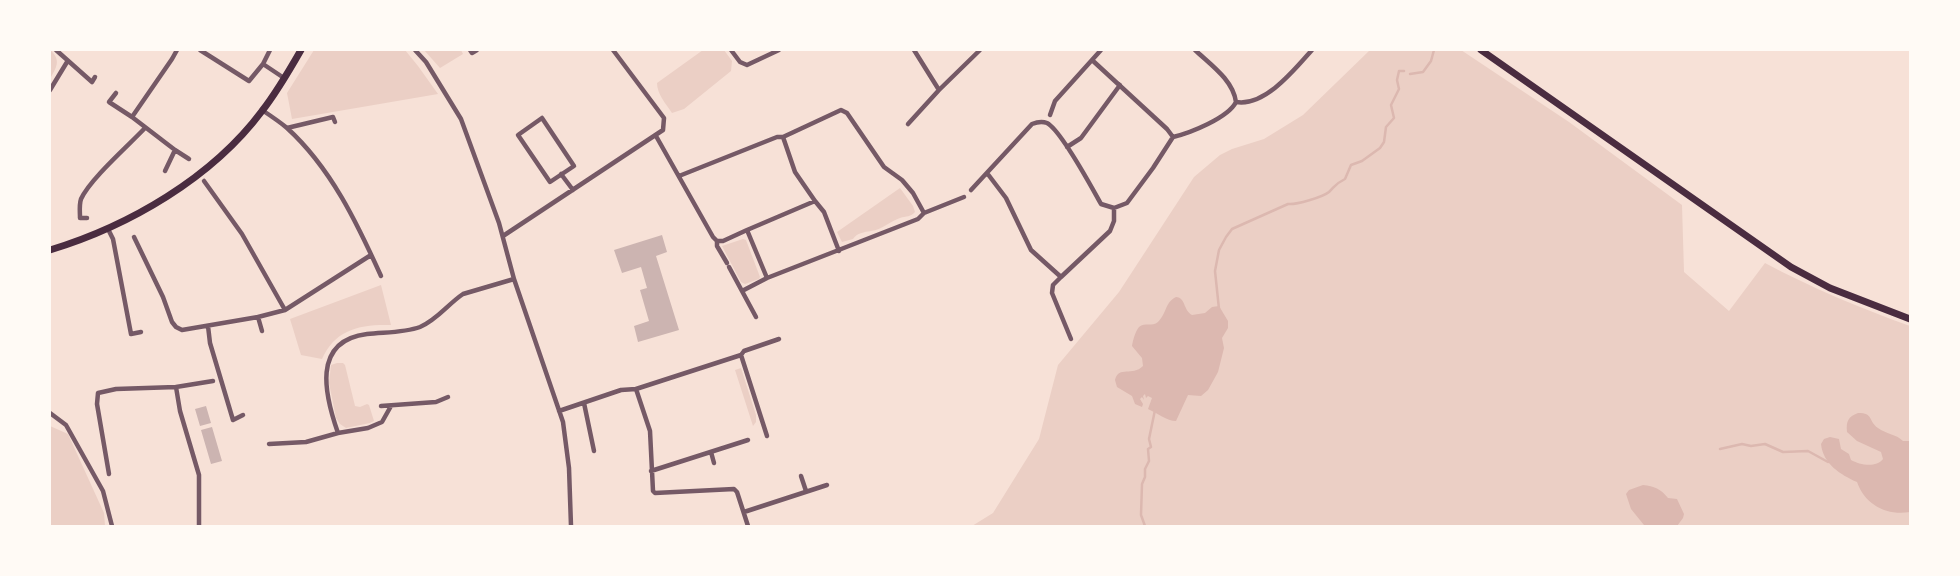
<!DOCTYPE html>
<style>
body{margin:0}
#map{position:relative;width:1960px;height:576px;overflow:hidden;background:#f7e1d7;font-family:Lato,sans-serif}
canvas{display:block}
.frame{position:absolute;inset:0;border:51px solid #fffaf5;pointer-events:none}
</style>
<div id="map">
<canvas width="1960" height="576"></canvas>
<div class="frame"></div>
</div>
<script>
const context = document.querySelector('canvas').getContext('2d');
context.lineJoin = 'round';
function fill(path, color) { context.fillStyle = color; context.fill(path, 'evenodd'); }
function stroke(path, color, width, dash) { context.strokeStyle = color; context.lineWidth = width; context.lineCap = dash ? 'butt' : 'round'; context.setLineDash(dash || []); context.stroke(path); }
fill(new Path2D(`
 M 50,50 C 62,60 56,68 50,79 Z
 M 314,50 L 405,50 L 418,66 L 438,94 L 292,119 L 287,93 Z
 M 424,50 L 461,50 L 463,54 L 440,68 Z
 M 703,50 L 724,50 L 732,61 L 731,71 L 684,109 L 672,113 C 666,104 657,94 657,83 Z
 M 1370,50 L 1461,50 L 1569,122 L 1682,205 L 1684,272 L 1729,311 L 1765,263 C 1812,288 1860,308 1910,326 L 1910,526 L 972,526 L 993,513 L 1039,439 L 1058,365 L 1119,292 L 1194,177 L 1220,155 L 1232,149 L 1264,139 L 1303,115 Z
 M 900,188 L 913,206 L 915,212 C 911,217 906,216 900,218 C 890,221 882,230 871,231 C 864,232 857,233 853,239 L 842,242 L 837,232 Z
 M 743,239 L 746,240 L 760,277 L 759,279 L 745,284 L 741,282 L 722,246 Z
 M 381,285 L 391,325 C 361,324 335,329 322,359 L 301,355 L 290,319 Z
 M 337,363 L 343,363 L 345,365 L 355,406 L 360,407 L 367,404 L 369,405 L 374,421 L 370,423 L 346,428 L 340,424 L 336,418 L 329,383 L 331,365 Z
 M 741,368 L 756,415 L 756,422 L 753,426 L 735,370 Z
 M 50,426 L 68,434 L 104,513 L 105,526 L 50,526 Z`), '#ebcfc5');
fill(new Path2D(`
 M 1176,297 C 1186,298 1183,310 1192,315 L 1205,313 L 1212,307 L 1219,306 L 1228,321 L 1228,328 L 1222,338 L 1224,348 L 1218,372 L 1208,390 L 1201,396 L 1188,395 L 1176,421 C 1167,421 1157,413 1148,409 L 1152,398 L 1148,396 L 1146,398 L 1145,394 L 1143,396 L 1144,400 L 1142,397 L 1140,399 L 1143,404 L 1142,407 L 1135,404 L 1132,396 L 1117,387 L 1115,380 C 1119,365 1132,377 1143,366 L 1142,358 L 1132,346 C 1133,340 1135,332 1139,327 C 1145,322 1152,327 1158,322 C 1167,313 1165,302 1176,297 Z
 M 1858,413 C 1874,413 1868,421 1878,428 C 1886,434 1896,434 1903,441 L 1910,441 L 1910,512 C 1887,516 1865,505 1857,482 C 1841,475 1823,464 1821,444 L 1824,439 L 1830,437 L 1839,439 L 1841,449 L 1849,454 L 1851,460 C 1860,465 1876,468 1883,459 L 1881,452 L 1857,441 L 1847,432 C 1846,421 1848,417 1858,413 Z
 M 1643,485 C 1654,486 1661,489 1668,498 L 1677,499 L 1684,514 L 1683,518 L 1677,526 L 1644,525 L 1631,509 L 1626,494 L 1629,490 Z`), '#dcb8b0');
stroke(new Path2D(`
 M 1410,74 L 1423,72 L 1431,61 L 1434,50
 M 1219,309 L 1215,271 L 1219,250 L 1226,237 L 1232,229 L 1288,204 C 1296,205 1323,197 1329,192 C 1336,185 1335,184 1345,179 L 1351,165 L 1362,161 L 1380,148 L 1384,142 L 1386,127 L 1394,118 L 1391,105 L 1399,89 L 1397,80 L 1399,71 L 1404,71
 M 1720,449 L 1742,444 L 1751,446 L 1765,444 L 1783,452 L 1808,451 L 1828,462
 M 1145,526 L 1141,515 L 1142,484 L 1145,477 L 1145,469 L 1149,461 L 1148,449 L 1151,447 L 1149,439 L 1155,410`), '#dcb8b0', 2.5);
fill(new Path2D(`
 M 662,235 L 667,252 L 656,256 L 679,330 L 638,342 L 634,326 L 649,321 L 640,290 L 647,288 L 641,267 L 622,273 L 614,250 Z
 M 206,406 L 211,423 L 200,426 L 195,409 Z
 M 212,427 L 222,461 L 211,464 L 201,430 Z`), '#ccb4b1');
stroke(new Path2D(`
 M 56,50 L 92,82 L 95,77
 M 200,50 L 249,81 L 263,64 L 284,78
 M 415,50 L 426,62 L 461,119 L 499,223 L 514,279 L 563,422 L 569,468 L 571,526
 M 470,50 L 472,53 L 477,50
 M 731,50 L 740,62 L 747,65 L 779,50
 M 914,50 L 939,90
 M 1195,50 C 1211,65 1233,80 1236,102 C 1265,107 1295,69 1312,50
 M 1092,60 L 1167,129 L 1173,137
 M 263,64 L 270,50
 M 50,90 L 67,62
 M 116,93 L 109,102 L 132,117 L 172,59 L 177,50
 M 262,110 C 271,116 280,122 287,128 C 331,168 357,223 381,276
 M 1050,115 L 1055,101 L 1101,50
 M 132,117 L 175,150 L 189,159
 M 542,118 L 574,166 L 550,182 L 518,135 Z
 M 908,124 L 939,90 L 980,50
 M 287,128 L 333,117 L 335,122
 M 656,136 L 713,237 L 717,241 L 717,246 L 727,263
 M 783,137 L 795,172 L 815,201
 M 1067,147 L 1081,138 L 1120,85
 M 165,171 L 175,150
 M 987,173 L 1006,198 L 1031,250 L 1061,277 L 1053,285 L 1052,293 L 1071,339
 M 561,174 L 573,190
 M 679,176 L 777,137 L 783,137 L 841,110 L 847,113 L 884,167 L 902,180 L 913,193 L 924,213 L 918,219 L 767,278 L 747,230 L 723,241 L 717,241
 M 204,181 L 242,234 L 285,310
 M 971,190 L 1032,124 C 1037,122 1042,121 1047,123 C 1061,130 1092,188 1101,204 L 1114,208
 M 924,213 L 964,197
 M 87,218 L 80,218 C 80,212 79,205 81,199 C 90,179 129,145 145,128
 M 108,229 L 113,239 L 131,334 L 141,332
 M 747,230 L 815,201 L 824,212 L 839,251
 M 503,236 L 663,130 L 664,118 L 613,50
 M 134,237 L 163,297 L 172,322 L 176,327 L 182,330 L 258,317 L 285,310 L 371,255
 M 729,267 L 756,317
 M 1061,277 L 1110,231 L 1114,221 L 1114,208 L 1127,203 L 1153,168 L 1173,137 C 1190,133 1228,118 1236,102
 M 742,291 L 767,278
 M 258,317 L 262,331
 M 208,326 L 210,343 L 233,420 L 243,415
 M 741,355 L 767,436
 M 176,387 L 180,411 L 199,475 L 199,526
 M 636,389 L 650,431 L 653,491 L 655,493 L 734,489 L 737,492 L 748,526
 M 584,403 L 594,451
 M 381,406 L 436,402 L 448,397
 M 559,411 L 621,390 L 636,389 L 741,355 L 744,351 L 779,339
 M 50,413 L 66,425 L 103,491 L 112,526
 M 338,433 C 325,396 311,341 367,334 C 384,332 404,333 420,327 C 437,320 448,304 463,294 L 514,279
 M 269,444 L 306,442 L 338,433 L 368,428 L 382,422 L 391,406
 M 711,452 L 714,463
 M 651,471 L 748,440
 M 109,474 L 97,404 L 98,393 L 116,389 L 176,387 L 213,381
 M 801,476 L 806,491
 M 744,512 L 827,485`), '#755966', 4.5);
stroke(new Path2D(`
 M 1481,50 L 1791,267 L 1830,288 L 1910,319
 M 50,250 C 129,226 212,178 262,111 C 277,92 289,71 301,50`), '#4a2c40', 7);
</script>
